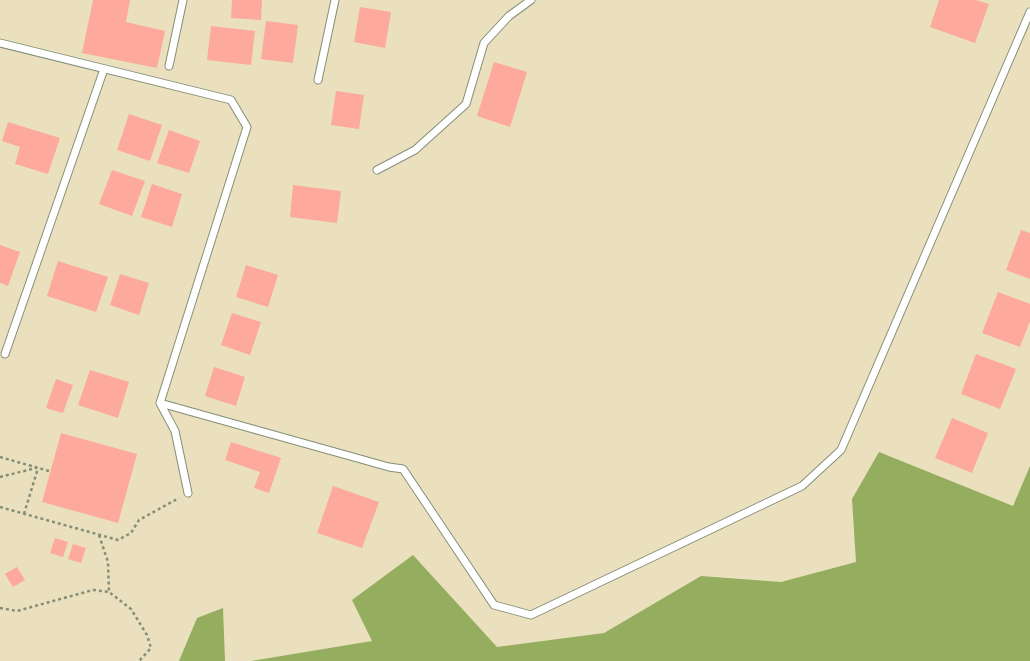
<!DOCTYPE html>
<style>
body{margin:0}
canvas{display:block;background:#eae0bd}
</style>
<canvas width="1030" height="661"></canvas>
<script>
const context = document.querySelector('canvas').getContext('2d');
context.lineJoin = 'round';
function fill(path, color) { context.fillStyle = color; context.fill(path, 'evenodd'); }
function stroke(path, color, width, dash) { context.strokeStyle = color; context.lineWidth = width; context.lineCap = dash ? 'butt' : 'round'; context.setLineDash(dash || []); context.stroke(path); }
fill(new Path2D(`
 M 879,452 L 1013,506 L 1030,466 L 1030,661 L 251,661 L 372,641 L 352,600 L 413,555 L 497,647 L 604,633 L 701,576 L 781,582 L 856,562 L 852,499 Z
 M 223,608 L 225,661 L 179,661 L 197,618 Z`), '#94ad5f');
fill(new Path2D(`
 M 93,0 L 130,0 L 126,22 L 165,31 L 157,68 L 82,53 Z
 M 232,0 L 262,0 L 261,20 L 231,18 Z
 M 939,0 L 976,0 L 989,4 L 975,43 L 930,27 Z
 M 360,7 L 391,12 L 385,48 L 354,42 Z
 M 266,21 L 298,25 L 293,63 L 261,59 Z
 M 211,26 L 255,31 L 251,65 L 207,60 Z
 M 494,62 L 527,72 L 510,127 L 477,116 Z
 M 336,91 L 364,95 L 359,129 L 331,125 Z
 M 129,114 L 162,125 L 150,161 L 117,150 Z
 M 8,122 L 60,138 L 48,174 L 15,164 L 20,147 L 2,141 Z
 M 169,130 L 200,141 L 189,173 L 157,163 Z
 M 112,170 L 145,181 L 132,216 L 99,204 Z
 M 152,184 L 182,194 L 172,227 L 141,217 Z
 M 293,185 L 341,191 L 337,223 L 290,217 Z
 M 1021,230 L 1030,233 L 1030,279 L 1006,270 Z
 M 0,245 L 20,252 L 8,286 L 0,283 Z
 M 58,261 L 108,277 L 96,312 L 47,296 Z
 M 246,265 L 278,275 L 268,307 L 236,297 Z
 M 120,274 L 149,283 L 139,315 L 110,305 Z
 M 998,292 L 1030,304 L 1030,321 L 1020,347 L 982,333 Z
 M 232,313 L 261,322 L 250,355 L 221,345 Z
 M 976,354 L 1016,369 L 1000,409 L 961,394 Z
 M 214,367 L 245,377 L 236,406 L 205,396 Z
 M 90,370 L 129,382 L 118,418 L 78,405 Z
 M 56,379 L 73,385 L 63,413 L 46,408 Z
 M 952,418 L 988,433 L 972,473 L 935,458 Z
 M 61,433 L 137,454 L 118,523 L 42,502 Z
 M 231,442 L 281,458 L 269,493 L 254,488 L 260,472 L 225,460 Z
 M 333,486 L 379,502 L 362,548 L 317,533 Z
 M 55,538 L 68,542 L 63,557 L 50,553 Z
 M 73,544 L 86,548 L 81,563 L 68,559 Z
 M 17,567 L 25,580 L 13,587 L 5,574 Z`), '#fda99c');
const lane = new Path2D(`
 M 0,43 L 231,100 L 247,127 L 160,403 L 389,467 L 403,469 L 494,605 L 531,615 L 802,486 L 841,450 L 1030,12
 M 169,66 L 183,0
 M 318,80 L 335,0
 M 377,170 L 415,150 L 466,104 L 484,43 L 509,16 L 531,0
 M 5,354 L 104,69
 M 160,403 L 175,431 L 188,493`);
stroke(lane, '#848e78', 9);
stroke(new Path2D(`
 M 0,457 L 49,471
 M 0,477 L 36,468
 M 0,507 L 118,540 L 131,533 L 139,520 L 179,498
 M 24,514 L 38,468
 M 99,535 L 108,562 L 109,592 L 131,609 L 147,635 L 151,648 L 139,661
 M 0,608 L 17,611 L 93,590 L 109,592`), '#848e78', 2.5, [3, 3]);
stroke(lane, '#fff', 7);
</script>
